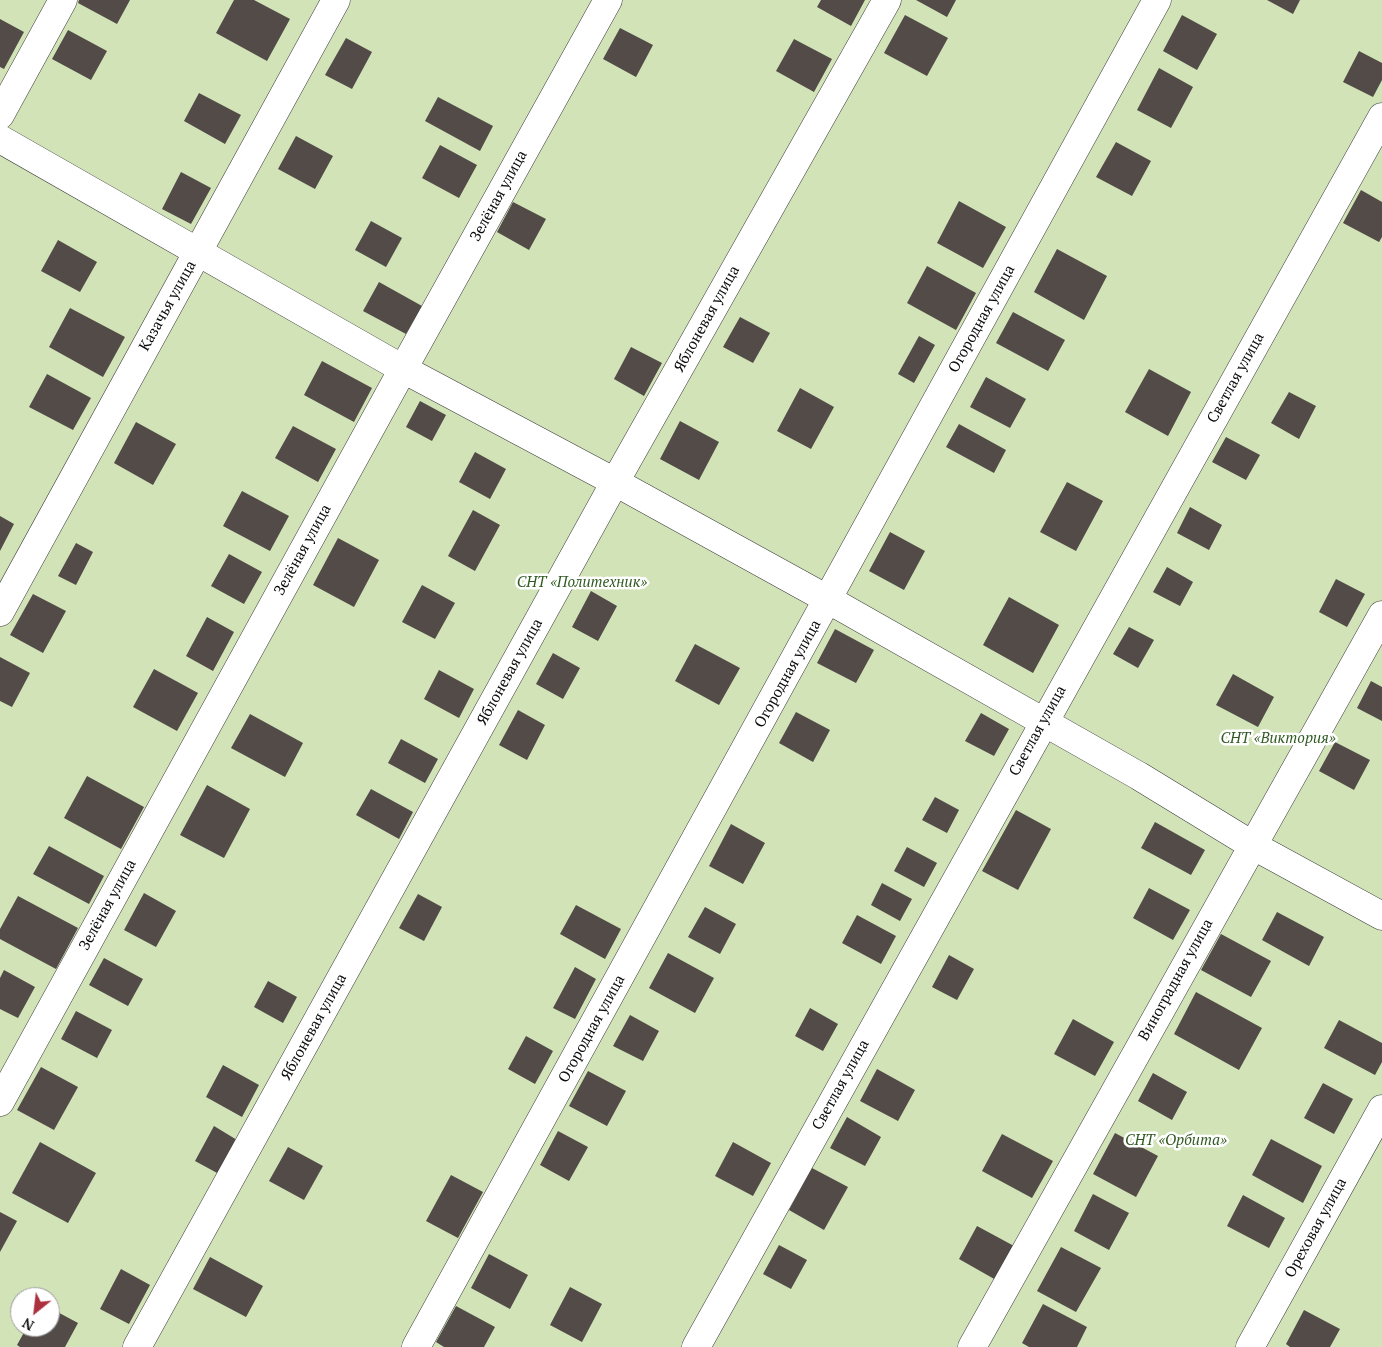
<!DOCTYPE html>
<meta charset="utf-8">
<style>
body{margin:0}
#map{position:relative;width:1382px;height:1347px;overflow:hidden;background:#fdf8e9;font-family:"PT Serif",serif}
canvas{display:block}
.north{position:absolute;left:10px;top:1287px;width:50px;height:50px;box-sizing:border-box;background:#fff;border:1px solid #9d9d9d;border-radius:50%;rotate:209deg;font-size:14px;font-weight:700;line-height:20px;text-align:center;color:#0a0a0a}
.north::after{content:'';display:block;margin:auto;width:18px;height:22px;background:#ab313f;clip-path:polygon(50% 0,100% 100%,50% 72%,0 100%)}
</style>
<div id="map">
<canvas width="1382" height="1347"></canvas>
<div class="north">N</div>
</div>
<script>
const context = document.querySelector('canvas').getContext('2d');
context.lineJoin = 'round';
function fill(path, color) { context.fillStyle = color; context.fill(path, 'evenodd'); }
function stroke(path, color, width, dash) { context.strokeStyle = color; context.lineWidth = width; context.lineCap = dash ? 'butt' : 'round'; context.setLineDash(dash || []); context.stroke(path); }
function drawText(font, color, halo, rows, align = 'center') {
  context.font = font + ' "PT Serif",serif'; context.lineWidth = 5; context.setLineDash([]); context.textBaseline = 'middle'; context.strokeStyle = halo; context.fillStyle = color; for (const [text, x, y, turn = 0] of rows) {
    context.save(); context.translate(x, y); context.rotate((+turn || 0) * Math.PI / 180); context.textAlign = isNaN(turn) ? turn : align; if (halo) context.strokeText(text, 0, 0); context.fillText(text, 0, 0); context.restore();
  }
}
fill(new Path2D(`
 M 0,0 L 1382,0 L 1382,1347 L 0,1347 ZM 20,1297 L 50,1297 L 50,1327 L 20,1327 Z`), '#d1e3b7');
fill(new Path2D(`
 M 79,0 L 130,0 L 117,24 L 78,3 Z
 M 234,0 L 254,0 L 290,19 L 267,61 L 216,33 Z
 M 821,0 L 865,0 L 851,26 L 817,7 Z
 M 916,0 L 956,0 L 947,17 Z
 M 1267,0 L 1300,0 L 1293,14 Z
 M 905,15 L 948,38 L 927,76 L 884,53 Z
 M 1182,15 L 1217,34 L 1197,70 L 1163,51 Z
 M 0,19 L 24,32 L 4,69 L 0,67 Z
 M 620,28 L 653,45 L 636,77 L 603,59 Z
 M 68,30 L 107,51 L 91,80 L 52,59 Z
 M 346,38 L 372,52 L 352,89 L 325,75 Z
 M 794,39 L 832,59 L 814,92 L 776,71 Z
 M 1359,51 L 1382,63 L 1382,80 L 1373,97 L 1343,82 Z
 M 1159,68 L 1193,87 L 1171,128 L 1137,110 Z
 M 199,93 L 241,115 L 225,144 L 184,121 Z
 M 438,97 L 493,126 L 480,151 L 425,121 Z
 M 296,136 L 333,156 L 315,189 L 278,169 Z
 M 1116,142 L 1151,161 L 1132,196 L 1096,177 Z
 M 440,145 L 477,165 L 459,198 L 422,178 Z
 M 181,172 L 211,188 L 191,224 L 162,209 Z
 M 1361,190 L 1382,202 L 1382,237 L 1379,242 L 1343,223 Z
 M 959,201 L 1006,227 L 983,268 L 937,243 Z
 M 513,202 L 546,219 L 529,250 L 497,232 Z
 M 371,221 L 402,238 L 386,267 L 355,250 Z
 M 58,240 L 97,262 L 80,292 L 41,271 Z
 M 1057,249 L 1107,276 L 1084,320 L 1034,292 Z
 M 927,266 L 976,293 L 956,330 L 907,303 Z
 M 379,282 L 422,306 L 406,334 L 363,311 Z
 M 70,308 L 125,337 L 103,377 L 49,347 Z
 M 1013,312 L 1065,340 L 1048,371 L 996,343 Z
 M 740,317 L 770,333 L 753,363 L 723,347 Z
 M 919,336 L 935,345 L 914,383 L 898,374 Z
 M 631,347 L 662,363 L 644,396 L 614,379 Z
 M 322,361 L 372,388 L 354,422 L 304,395 Z
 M 1149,369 L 1191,392 L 1168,436 L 1125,412 Z
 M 47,374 L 91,398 L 73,430 L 29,407 Z
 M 986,377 L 1026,399 L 1010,428 L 970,407 Z
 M 800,388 L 834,407 L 811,449 L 777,431 Z
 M 1289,392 L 1316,406 L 1299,439 L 1271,423 Z
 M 420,401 L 446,415 L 432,441 L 406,427 Z
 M 680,421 L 719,442 L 699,480 L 660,459 Z
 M 136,422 L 176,444 L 153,485 L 114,463 Z
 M 959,424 L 1006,450 L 994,473 L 946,447 Z
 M 293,426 L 336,449 L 318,482 L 275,458 Z
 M 1226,437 L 1260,455 L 1246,480 L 1212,462 Z
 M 475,452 L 506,469 L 490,499 L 459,482 Z
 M 1067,482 L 1103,501 L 1076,551 L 1040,532 Z
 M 242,491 L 289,516 L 270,551 L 223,526 Z
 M 1190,507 L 1222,525 L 1209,550 L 1177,533 Z
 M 473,510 L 500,525 L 475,571 L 448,556 Z
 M 0,516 L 14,524 L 0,551 Z
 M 890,532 L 925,551 L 904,590 L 869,571 Z
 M 338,538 L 379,560 L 354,607 L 313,585 Z
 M 76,543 L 93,552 L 76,585 L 58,576 Z
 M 229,554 L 262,572 L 244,604 L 211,586 Z
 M 1167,567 L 1193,582 L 1180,606 L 1153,592 Z
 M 1336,579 L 1365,594 L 1347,627 L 1319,612 Z
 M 422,585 L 455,603 L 435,639 L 402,622 Z
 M 591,591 L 617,606 L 598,641 L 572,627 Z
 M 33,594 L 66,611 L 43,653 L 10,635 Z
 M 1009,597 L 1059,625 L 1033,673 L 983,645 Z
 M 207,617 L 234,632 L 213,671 L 186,656 Z
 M 1129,627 L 1154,640 L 1138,668 L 1113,654 Z
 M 835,629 L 874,650 L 856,683 L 817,663 Z
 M 695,644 L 740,668 L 719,705 L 675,681 Z
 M 553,653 L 580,668 L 563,699 L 536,684 Z
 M 0,657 L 30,673 L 12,707 L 0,701 Z
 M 154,669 L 198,693 L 177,731 L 133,707 Z
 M 439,670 L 474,689 L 459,718 L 424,699 Z
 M 1233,674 L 1274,697 L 1258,727 L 1216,705 Z
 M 1371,681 L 1382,687 L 1382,721 L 1357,708 Z
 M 518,710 L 545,725 L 527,760 L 499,745 Z
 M 796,712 L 830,730 L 813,762 L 779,743 Z
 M 981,713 L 1009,729 L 994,756 L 965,741 Z
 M 250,714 L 303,743 L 285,777 L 231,748 Z
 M 401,739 L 438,759 L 425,783 L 388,763 Z
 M 1335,742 L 1370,760 L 1354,790 L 1319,771 Z
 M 87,776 L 144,807 L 121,849 L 64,818 Z
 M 207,785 L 250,809 L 224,858 L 180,835 Z
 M 371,789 L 413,812 L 399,839 L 356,815 Z
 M 935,797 L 959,810 L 947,833 L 922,820 Z
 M 1016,810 L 1051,829 L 1018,890 L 982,871 Z
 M 1155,822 L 1205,850 L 1191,875 L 1141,848 Z
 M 731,824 L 765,843 L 743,884 L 709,866 Z
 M 49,846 L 104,876 L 89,904 L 33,874 Z
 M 907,847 L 937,863 L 924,887 L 894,871 Z
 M 882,883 L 912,899 L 900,921 L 871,905 Z
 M 1149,888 L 1190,910 L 1173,940 L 1133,918 Z
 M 144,893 L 176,911 L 156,947 L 124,930 Z
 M 418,894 L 442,907 L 424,941 L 399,928 Z
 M 18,896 L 78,928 L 56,969 L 0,939 L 0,929 Z
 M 576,905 L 621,929 L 605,959 L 560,934 Z
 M 705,907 L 736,924 L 720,954 L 688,937 Z
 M 1277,912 L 1324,937 L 1309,966 L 1262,940 Z
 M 857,915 L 896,936 L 881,964 L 842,943 Z
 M 1221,934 L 1271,961 L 1251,997 L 1201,970 Z
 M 668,953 L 714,978 L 695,1013 L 649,988 Z
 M 949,955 L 974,969 L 957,1000 L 932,987 Z
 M 104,958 L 143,979 L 128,1006 L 89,985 Z
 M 575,967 L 596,979 L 575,1019 L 553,1008 Z
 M 4,970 L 35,987 L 18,1018 L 0,1009 L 0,978 Z
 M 268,981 L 297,997 L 283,1023 L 254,1007 Z
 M 1196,992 L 1262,1028 L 1239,1070 L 1174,1034 Z
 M 810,1008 L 838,1024 L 823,1051 L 795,1036 Z
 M 76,1011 L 112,1030 L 97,1058 L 61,1039 Z
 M 630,1015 L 659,1031 L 643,1061 L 613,1046 Z
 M 1073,1019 L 1114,1042 L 1095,1076 L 1054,1054 Z
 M 1339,1020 L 1382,1043 L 1382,1062 L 1375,1075 L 1324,1048 Z
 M 526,1036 L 553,1051 L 535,1084 L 508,1069 Z
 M 223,1065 L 259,1085 L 242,1117 L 206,1097 Z
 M 41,1067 L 78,1087 L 54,1130 L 17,1110 Z
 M 877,1069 L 915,1090 L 898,1121 L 860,1101 Z
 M 588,1071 L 626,1091 L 607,1126 L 569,1106 Z
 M 1153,1073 L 1187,1092 L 1172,1120 L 1138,1101 Z
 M 1323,1083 L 1353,1099 L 1334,1134 L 1304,1118 Z
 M 847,1117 L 881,1137 L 865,1166 L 830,1148 Z
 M 214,1126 L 237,1140 L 219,1174 L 195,1161 Z
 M 558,1131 L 588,1147 L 569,1181 L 540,1165 Z
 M 1115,1133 L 1158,1156 L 1136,1197 L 1093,1174 Z
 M 1002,1134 L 1053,1161 L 1032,1198 L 982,1171 Z
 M 1271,1139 L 1322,1166 L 1303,1203 L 1252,1175 Z
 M 40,1142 L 96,1173 L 68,1223 L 12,1193 Z
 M 733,1142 L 771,1163 L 753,1196 L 715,1176 Z
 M 288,1147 L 323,1166 L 304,1200 L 269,1181 Z
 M 812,1168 L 848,1187 L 824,1230 L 789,1210 Z
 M 451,1175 L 483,1192 L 458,1238 L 426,1221 Z
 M 1093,1194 L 1129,1213 L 1109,1250 L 1074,1231 Z
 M 1243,1195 L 1285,1218 L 1269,1248 L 1227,1226 Z
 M 0,1212 L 17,1221 L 0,1252 Z
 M 977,1226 L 1014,1246 L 996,1280 L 959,1259 Z
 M 779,1245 L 807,1260 L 791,1289 L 763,1274 Z
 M 1061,1247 L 1101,1268 L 1076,1312 L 1037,1291 Z
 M 489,1254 L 528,1275 L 510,1309 L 471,1288 Z
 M 210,1257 L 263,1286 L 246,1317 L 193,1289 Z
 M 121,1269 L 150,1285 L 129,1324 L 100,1309 Z
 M 570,1287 L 602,1304 L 582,1342 L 550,1325 Z
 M 1043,1304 L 1087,1327 L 1077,1347 L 1029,1347 L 1022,1343 Z
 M 456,1306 L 495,1327 L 484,1347 L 444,1347 L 436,1342 Z
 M 50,1308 L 78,1323 L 65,1347 L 20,1347 L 17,1345 L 27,1327 L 50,1327 Z
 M 1304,1310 L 1340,1329 L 1330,1347 L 1290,1347 L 1286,1344 Z`), '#524b48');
const minor = new Path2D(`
 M 0,115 L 63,0
 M 0,139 L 403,369 L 615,482 L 829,600 L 1139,776 L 1252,845 L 1382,916
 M 0,612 L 336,0
 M 0,1102 L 403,369 L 608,0
 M 137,1347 L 615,482 L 887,0
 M 416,1347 L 1157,0
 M 696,1347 L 1382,117
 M 972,1347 L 1382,615
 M 1250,1347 L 1382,1109`);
stroke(minor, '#3d3d3d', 29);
stroke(minor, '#fff', 28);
drawText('15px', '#0a0a0a', '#fff', [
 ["Зелёная улица",499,196,-61],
 ["Казачья улица",168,306,-61],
 ["Яблоневая улица",707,319,-61],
 ["Огородная улица",982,319,-61],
 ["Светлая улица",1236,378,-61],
 ["Зелёная улица",303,550,-61],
 ["Яблоневая улица",510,672,-61],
 ["Огородная улица",788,674,-61],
 ["Светлая улица",1038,731,-61],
 ["Зелёная улица",108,905,-61],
 ["Виноградная улица",1176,980,-61],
 ["Яблоневая улица",314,1027,-61],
 ["Огородная улица",592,1029,-61],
 ["Светлая улица",841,1085,-61],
 ["Ореховая улица",1316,1228,-61]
]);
drawText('italic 15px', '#315a22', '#fff', [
 ["СНТ «Политехник»",582,583],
 ["СНТ «Виктория»",1278,739],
 ["СНТ «Орбита»",1176,1141]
]);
</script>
